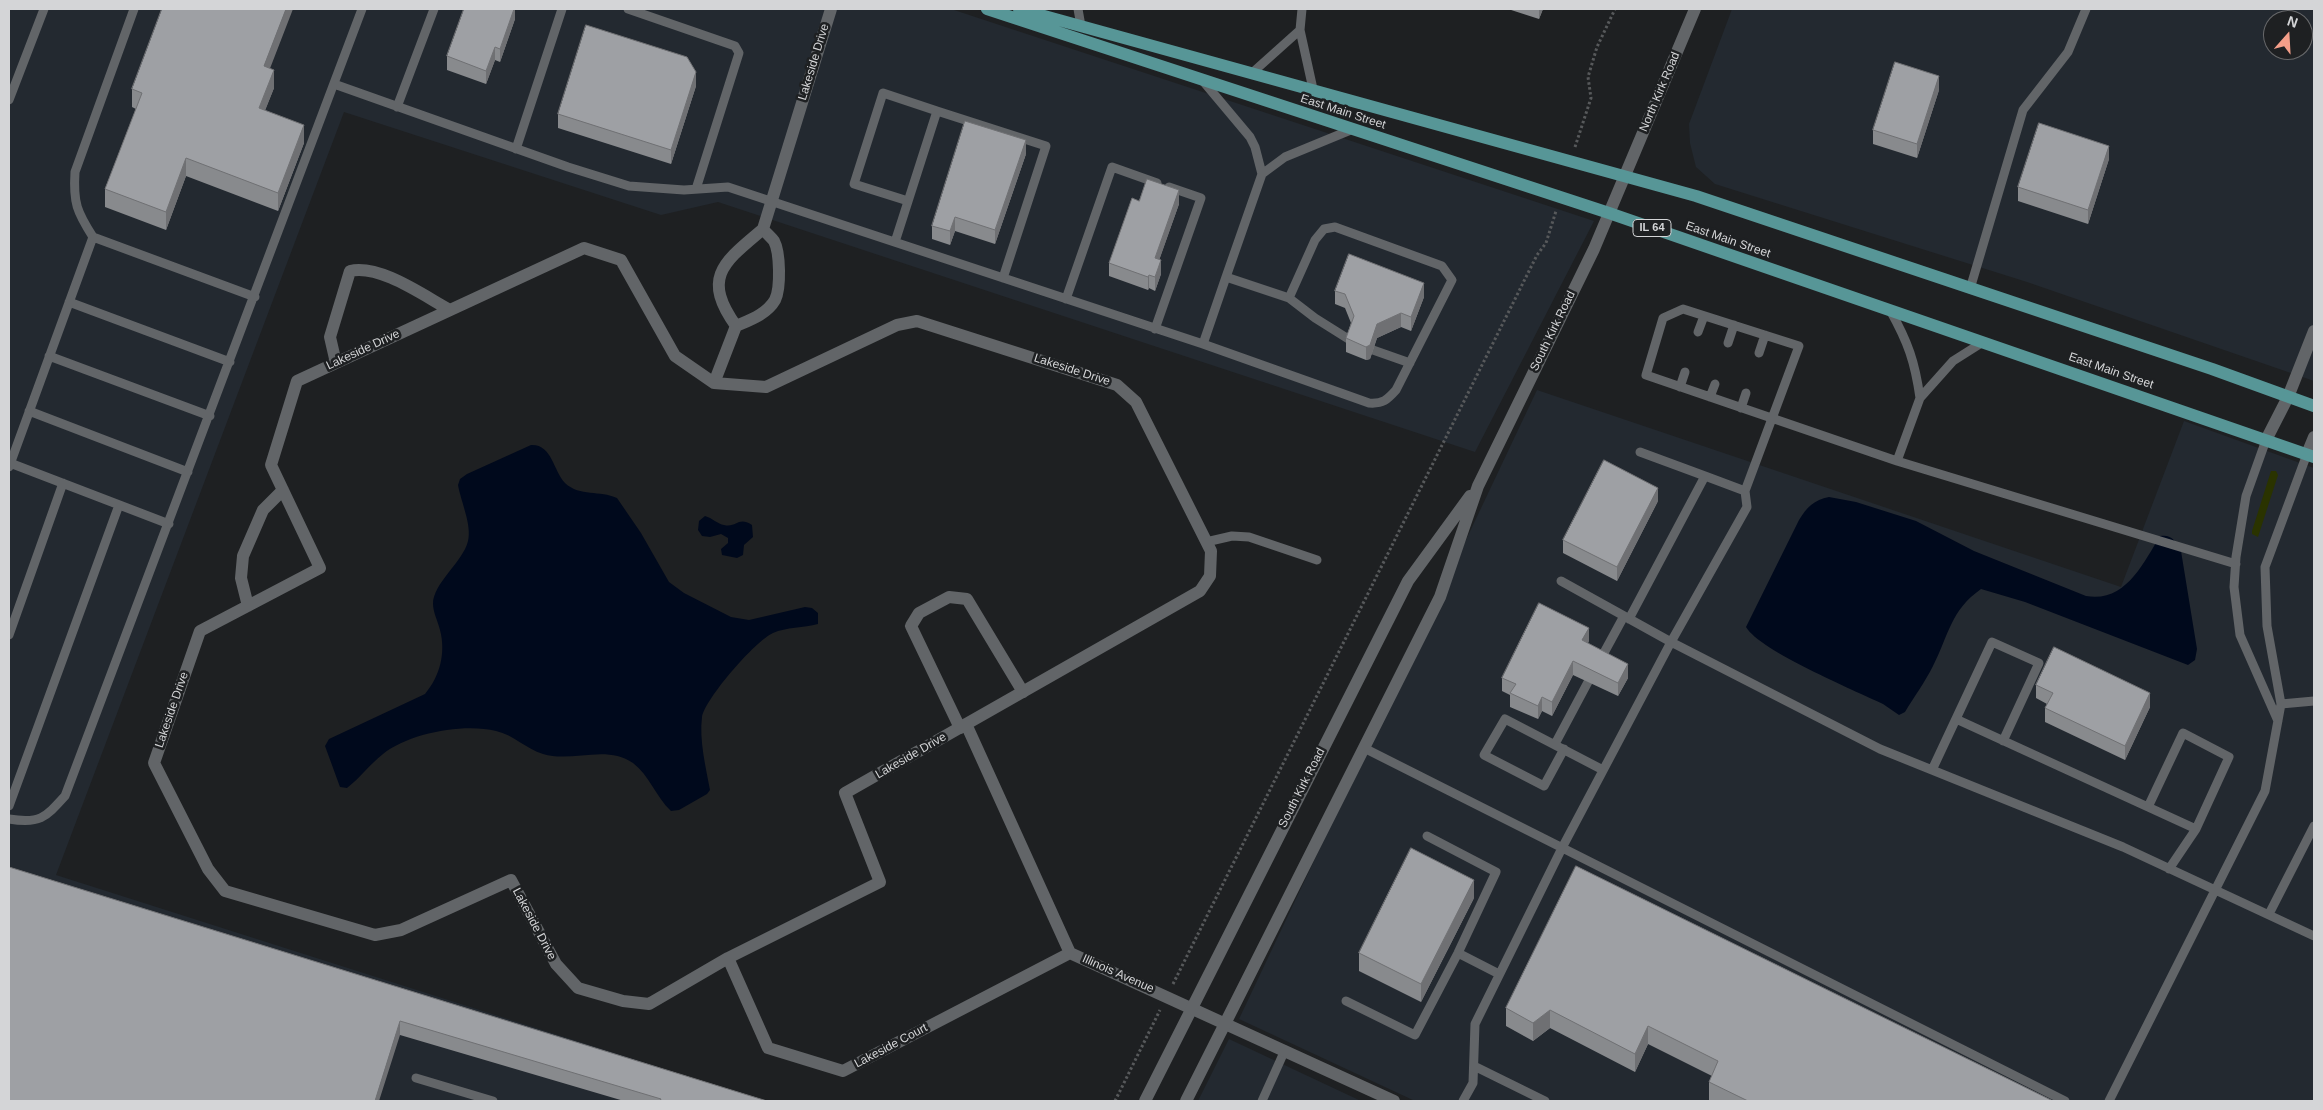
<!DOCTYPE html>
<style>
body{margin:0}
#map{position:relative;width:2323px;height:1110px;overflow:hidden;background:#1e2022;font-family:Helvetica,sans-serif}
canvas{display:block}
.frame{position:absolute;inset:0;border:10px solid #d4d5d7;pointer-events:none}
.north{position:absolute;left:2263px;top:10px;width:50px;height:50px;box-sizing:border-box;background:#1e2022;border:1px solid #67686a;border-radius:50%;rotate:19deg;font-size:14px;font-weight:700;line-height:20px;text-align:center;color:#d4d5d7}
.north::after{content:'';display:block;margin:auto;width:18px;height:22px;background:#f49e89;clip-path:polygon(50% 0,100% 100%,50% 72%,0 100%)}
</style>
<div id="map">
<canvas width="2323" height="1110"></canvas>
<div class="frame"></div>
<div class="north">N</div>
</div>
<script>
const context = document.querySelector('canvas').getContext('2d');
context.lineJoin = 'round';
function fill(path, color) { context.fillStyle = color; context.fill(path, 'evenodd'); }
function stroke(path, color, width, dash) { context.strokeStyle = color; context.lineWidth = width; context.lineCap = dash ? 'butt' : 'round'; context.setLineDash(dash || []); context.stroke(path); }
function drawText(font, color, halo, rows, align = 'center') {
  context.font = font + ' Helvetica,sans-serif'; context.lineWidth = 5; context.setLineDash([]); context.textBaseline = 'middle'; context.strokeStyle = halo; context.fillStyle = color; for (const [text, x, y, turn = 0] of rows) {
    context.save(); context.translate(x, y); context.rotate((+turn || 0) * Math.PI / 180); context.textAlign = isNaN(turn) ? turn : align; if (halo) context.strokeText(text, 0, 0); context.fillText(text, 0, 0); context.restore();
  }
}
fill(new Path2D(`
 M 9,9 L 951,9 L 1594,221 L 1475,452 L 718,202 L 661,215 L 344,112 L 56,875 L 765,1101 L 9,1101 Z
 M 1732,9 L 2314,9 L 2314,381 L 2027,282 L 1715,184 L 1696,167 L 1690,143 L 1689,124 ZM 2273,20 L 2303,20 L 2303,50 L 2273,50 Z
 M 1537,390 L 2121,587 L 2184,421 L 2314,468 L 2314,1101 L 1415,1101 L 1239,1019 Z
 M 1229,1039 L 1361,1101 L 1198,1101 Z`), '#232930');
fill(new Path2D(`
 M 2271,471 L 2276,471 L 2278,475 L 2258,537 L 2252,534 L 2252,531 Z`), '#2a3300');
fill(new Path2D(`
 M 531,445 C 552,444 553,470 565,483 C 580,497 600,490 617,498 L 641,533 L 669,582 L 684,593 L 731,617 L 749,620 L 805,607 L 812,608 L 818,613 L 818,624 C 804,628 786,627 773,633 C 755,641 705,699 702,717 C 699,740 706,768 710,790 L 707,794 L 679,810 L 671,811 C 656,797 649,775 633,763 C 606,744 572,763 543,754 C 526,749 514,735 496,731 C 464,723 409,733 383,754 C 370,764 360,778 347,788 L 340,787 L 325,746 L 329,739 L 425,694 C 440,676 446,653 440,630 C 438,622 433,612 433,604 C 433,583 463,562 468,541 C 472,525 461,502 458,485 L 460,479 L 467,474 Z
 M 1829,497 L 1856,502 L 1916,521 L 1974,551 L 2086,596 C 2125,603 2143,564 2160,536 C 2172,534 2175,541 2181,551 L 2197,649 L 2195,660 L 2188,665 L 2025,602 L 1981,589 C 1950,611 1949,635 1933,666 C 1925,682 1914,697 1905,712 L 1899,715 L 1883,704 C 1854,690 1760,651 1746,627 L 1799,520 C 1807,507 1814,500 1829,497 Z
 M 705,516 C 712,518 718,524 724,525 C 737,528 738,516 752,525 L 753,537 L 744,545 L 743,555 L 737,558 L 722,555 L 721,549 L 728,543 L 728,538 L 721,534 L 710,537 L 702,536 L 698,530 L 699,521 Z`), '#00091c');
stroke(new Path2D(`
 M 1575,147 L 1591,98 L 1588,77 L 1597,47 L 1615,9
 M 1173,984 L 1537,255 L 1546,243 L 1556,211
 M 1115,1101 L 1160,1010`), '#57595b', 3, [2.5, 2.5]);
stroke(new Path2D(`
 M 628,9 L 735,46 L 739,53 L 696,189
 M 1078,9 L 1081,26
 M 1302,9 L 1300,30 L 1313,89
 M 1252,73 L 1300,30
 M 1203,81 L 1250,137 L 1255,147 L 1262,174
 M 334,84 L 568,167 L 629,186 L 684,190 L 728,187 L 1203,344 L 1369,403 C 1383,404 1387,400 1396,390 L 1452,280 L 1442,266 L 1335,227 L 1324,229 L 1315,240 L 1289,298 L 1226,277 L 1203,344
 M 9,100 L 44,9
 M 397,107 L 434,9
 M 937,111 L 1046,146 L 1003,278
 M 516,149 L 562,9
 M 93,237 L 255,297
 M 895,242 L 937,111 L 883,93 L 854,184 L 908,201
 M 1226,277 L 1262,174 L 1285,157 L 1353,129
 M 1970,289 L 2023,110 L 2068,52 L 2086,9
 M 1289,298 L 1315,318 L 1350,340
 M 1066,299 L 1112,167 L 1157,183
 M 69,302 L 230,362
 M 1890,310 C 1908,342 1915,362 1920,398 L 1953,361 L 1983,342
 M 1155,329 L 1201,198 L 1169,187
 M 1698,332 L 1704,316
 M 1728,343 L 1734,325
 M 1373,350 L 1410,363
 M 1759,353 L 1765,335
 M 49,356 L 210,416
 M 1680,387 L 1685,372
 M 1710,397 L 1715,384
 M 1741,408 L 1746,393
 M 29,411 L 188,472
 M 2266,440 L 2246,496 L 2236,557 L 2234,587 L 2240,635 L 2278,721
 M 1640,452 L 1705,476
 M 1897,461 L 2236,564
 M 10,463 L 169,524
 M 9,467 L 93,237 C 77,212 73,203 75,172 L 134,9
 M 1745,491 L 1799,346 L 1683,309 L 1663,318 L 1646,375 L 1897,461 L 1920,398
 M 1206,542 L 1232,536 L 1249,537 L 1317,560
 M 1561,581 L 1671,642 L 1880,749 L 2123,847 L 2314,936
 M 9,635 L 63,483
 M 1599,662 L 1624,616
 M 2281,704 L 2314,701
 M 1956,719 L 2196,829 L 2169,869
 M 1555,744 L 1588,682
 M 1364,748 L 2065,1101
 M 1564,749 L 1544,786 L 1484,755 L 1505,719 L 1603,770
 M 1932,770 L 1992,642 L 2039,663 L 2003,741
 M 9,806 L 119,505
 M 2148,807 L 2183,733 L 2229,757 L 2196,829
 M 9,819 C 40,824 45,818 65,796 L 362,9
 M 2269,914 L 2314,826
 M 1458,953 L 1499,974
 M 1346,1001 L 1415,1035 L 1458,953 L 1496,872 L 1427,836
 M 1474,1066 L 1545,1101
 M 416,1078 L 493,1101
 M 1262,1101 L 1285,1050
 M 1463,1101 L 1473,1083 L 1475,1024 L 1562,848 L 1671,642 L 1747,507 L 1745,491 L 1705,476 L 1629,619
 M 2109,1101 L 2265,791 L 2281,704 L 2267,626 L 2265,567 L 2307,454`), '#626568', 9);
stroke(new Path2D(`
 M 736,326 C 701,277 724,262 763,229 L 831,9
 M 336,363 L 330,337 L 350,271 C 380,264 424,296 450,310
 M 714,383 L 675,356 L 621,260 L 584,248 L 297,381 L 271,465 L 320,568 L 200,631 L 154,763 L 208,869 L 225,891 L 375,935 L 401,930 L 511,880 L 556,964 L 578,988 L 623,1001 L 649,1004 L 728,958 L 880,882 L 845,793 L 1200,591 L 1210,576 L 1211,551 L 1136,402 L 1117,385 L 917,321 L 897,325 L 766,387 L 714,383 L 736,326 C 750,320 767,314 775,300 C 781,288 780,252 774,241 C 771,237 766,233 763,229
 M 2266,440 L 2288,397 L 2314,331
 M 2307,454 L 2314,437
 M 248,606 L 241,578 L 243,556 L 263,510 L 283,490
 M 966,724 L 1070,953 L 1394,1101
 M 960,728 L 911,626 L 919,613 L 949,597 L 967,599 L 1023,692
 M 728,958 L 768,1048 L 843,1071 L 1070,953`), '#626568', 12);
stroke(new Path2D(`
 M 1145,1101 L 1408,581 L 1470,496
 M 1186,1101 L 1440,597 L 1478,486 L 1594,249 L 1695,9`), '#626568', 12);
stroke(new Path2D(`
 M 987,9 L 1609,213 L 2314,457
 M 1019,9 L 1696,196 L 2212,369 L 2314,406`), '#579697', 12);
fill(new Path2D(`
 M 515,9 L 515,19 L 500,62 L 495,60 L 486,84 L 447,70 L 447,56 Z
 M 1508,9 L 1543,9 L 1539,19 Z
 M 270,69 L 274,88 L 265,110 L 304,143 L 278,211 L 186,176 L 166,230 L 105,207 L 105,189 L 136,109 L 132,107 L 132,89 Z
 M 696,86 L 671,164 L 558,128 L 558,114 Z
 M 1939,90 L 1917,158 L 1873,144 L 1873,130 Z
 M 1026,154 L 995,244 L 955,231 L 950,245 L 932,239 L 932,226 Z
 M 2109,159 L 2088,224 L 2018,201 L 2018,187 Z
 M 1139,201 L 1179,204 L 1159,260 L 1161,274 L 1155,291 L 1149,288 L 1148,290 L 1109,276 L 1109,263 Z
 M 1335,291 L 1424,297 L 1411,331 L 1401,327 L 1377,338 L 1370,359 L 1366,360 L 1346,352 L 1346,338 L 1351,323 L 1345,308 L 1335,304 Z
 M 1658,501 L 1617,581 L 1563,553 L 1563,540 Z
 M 1589,641 L 1588,643 L 1628,678 L 1618,696 L 1573,675 L 1552,716 L 1542,711 L 1538,719 L 1510,707 L 1510,695 L 1502,691 L 1502,678 Z
 M 2036,685 L 2150,707 L 2125,760 L 2045,722 L 2045,708 L 2047,704 L 2036,698 Z
 M 1576,866 L 2053,1101 L 1711,1101 L 1709,1100 L 1709,1082 L 1712,1076 L 1648,1044 L 1635,1072 L 1550,1028 L 1533,1041 L 1506,1026 L 1506,1008 Z
 M 9,867 L 767,1101 L 624,1101 L 400,1035 Z
 M 1474,898 L 1421,1002 L 1359,971 L 1359,953 Z`), '#888a8d');
fill(new Path2D(`
 M 286,9 L 293,9 L 264,84 L 264,66 Z
 M 514,9 L 515,9 L 515,19 L 500,62 L 500,49 Z
 M 1539,9 L 1543,9 L 1539,19 Z
 M 495,47 L 495,60 L 486,84 L 486,71 Z
 M 274,70 L 274,88 L 259,126 L 259,108 Z
 M 696,72 L 696,86 L 671,164 L 671,150 Z
 M 1939,76 L 1939,90 L 1917,158 L 1917,144 Z
 M 304,125 L 304,143 L 278,211 L 278,193 Z
 M 1026,140 L 1026,154 L 995,244 L 995,230 Z
 M 2109,146 L 2109,159 L 2088,224 L 2088,210 Z
 M 186,158 L 186,176 L 166,230 L 166,212 Z
 M 1179,190 L 1179,204 L 1155,272 L 1155,258 Z
 M 955,217 L 955,231 L 950,245 L 950,231 Z
 M 1161,260 L 1161,274 L 1155,291 L 1155,277 Z
 M 1149,275 L 1149,288 L 1148,290 L 1148,277 Z
 M 1424,283 L 1424,297 L 1411,331 L 1411,317 Z
 M 1401,313 L 1401,327 L 1377,338 L 1370,359 L 1366,360 L 1366,347 L 1377,324 Z
 M 1658,488 L 1658,501 L 1617,581 L 1617,567 Z
 M 1589,628 L 1589,641 L 1582,654 L 1582,640 Z
 M 1573,661 L 1573,675 L 1552,716 L 1552,702 Z
 M 1628,664 L 1628,678 L 1618,696 L 1618,683 Z
 M 2150,693 L 2150,707 L 2125,760 L 2125,746 Z
 M 1542,697 L 1542,711 L 1538,719 L 1538,706 Z
 M 1474,880 L 1474,898 L 1421,1002 L 1421,984 Z
 M 1550,1010 L 1550,1028 L 1533,1041 L 1533,1023 Z
 M 400,1021 L 400,1035 L 379,1101 L 375,1101 Z
 M 1648,1026 L 1648,1044 L 1635,1072 L 1635,1054 Z`), '#6f7073');
const building = new Path2D(`
 M 162,9 L 286,9 L 264,66 L 274,70 L 259,108 L 304,125 L 278,193 L 186,158 L 166,212 L 105,189 L 142,93 L 132,89 Z
 M 464,9 L 514,9 L 500,49 L 495,47 L 486,71 L 447,56 Z
 M 586,25 L 687,57 L 696,72 L 671,150 L 558,114 Z
 M 1895,62 L 1939,76 L 1917,144 L 1873,130 Z
 M 965,121 L 1026,140 L 995,230 L 955,217 L 950,231 L 932,226 Z
 M 2039,123 L 2109,146 L 2088,210 L 2018,187 Z
 M 1147,179 L 1179,190 L 1155,258 L 1161,260 L 1155,277 L 1149,275 L 1148,277 L 1109,263 L 1132,198 L 1139,201 Z
 M 1349,254 L 1424,283 L 1411,317 L 1401,313 L 1377,324 L 1370,345 L 1366,347 L 1346,338 L 1354,316 L 1345,294 L 1335,291 Z
 M 1604,460 L 1658,488 L 1617,567 L 1563,540 Z
 M 1539,603 L 1589,628 L 1582,640 L 1628,664 L 1618,683 L 1573,661 L 1552,702 L 1542,697 L 1538,706 L 1510,693 L 1516,684 L 1502,678 Z
 M 2054,647 L 2150,693 L 2125,746 L 2045,708 L 2053,693 L 2036,685 Z
 M 1411,848 L 1474,880 L 1421,984 L 1359,953 Z
 M 1576,866 L 2053,1101 L 1748,1101 L 1709,1082 L 1718,1061 L 1648,1026 L 1635,1054 L 1550,1010 L 1533,1023 L 1506,1008 Z
 M 9,867 L 767,1101 L 660,1101 L 661,1099 L 400,1021 L 375,1101 L 9,1101 Z`);
fill(building, '#9ea0a4');
stroke(building, '#6f7073', 1);
for (const [x, y, w] of [
 [1652,228,38]
]) { const box = new Path2D(); box.roundRect(x - w / 2, y - 8.5, w, 17, 4); context.fillStyle = '#1e2022'; context.fill(box); stroke(box, '#d4d5d7', 1); }
drawText('bold 11px', '#d4d5d7', null, [
 ["IL 64",1652,228]
]);
drawText('12px', '#d4d5d7', '#1e2022', [
 ["Lakeside Drive",814,62,-73],
 ["North Kirk Road",1660,92,-67],
 ["East Main Street",1343,112,18],
 ["East Main Street",1728,240,19],
 ["South Kirk Road",1553,331,-64],
 ["Lakeside Drive",363,350,-25],
 ["Lakeside Drive",1072,370,18],
 ["East Main Street",2111,371,19],
 ["Lakeside Drive",172,710,-71],
 ["Lakeside Drive",911,756,-30],
 ["South Kirk Road",1302,788,-63],
 ["Lakeside Drive",534,924,62],
 ["Illinois Avenue",1118,974,24],
 ["Lakeside Court",891,1046,-28]
]);
</script>
